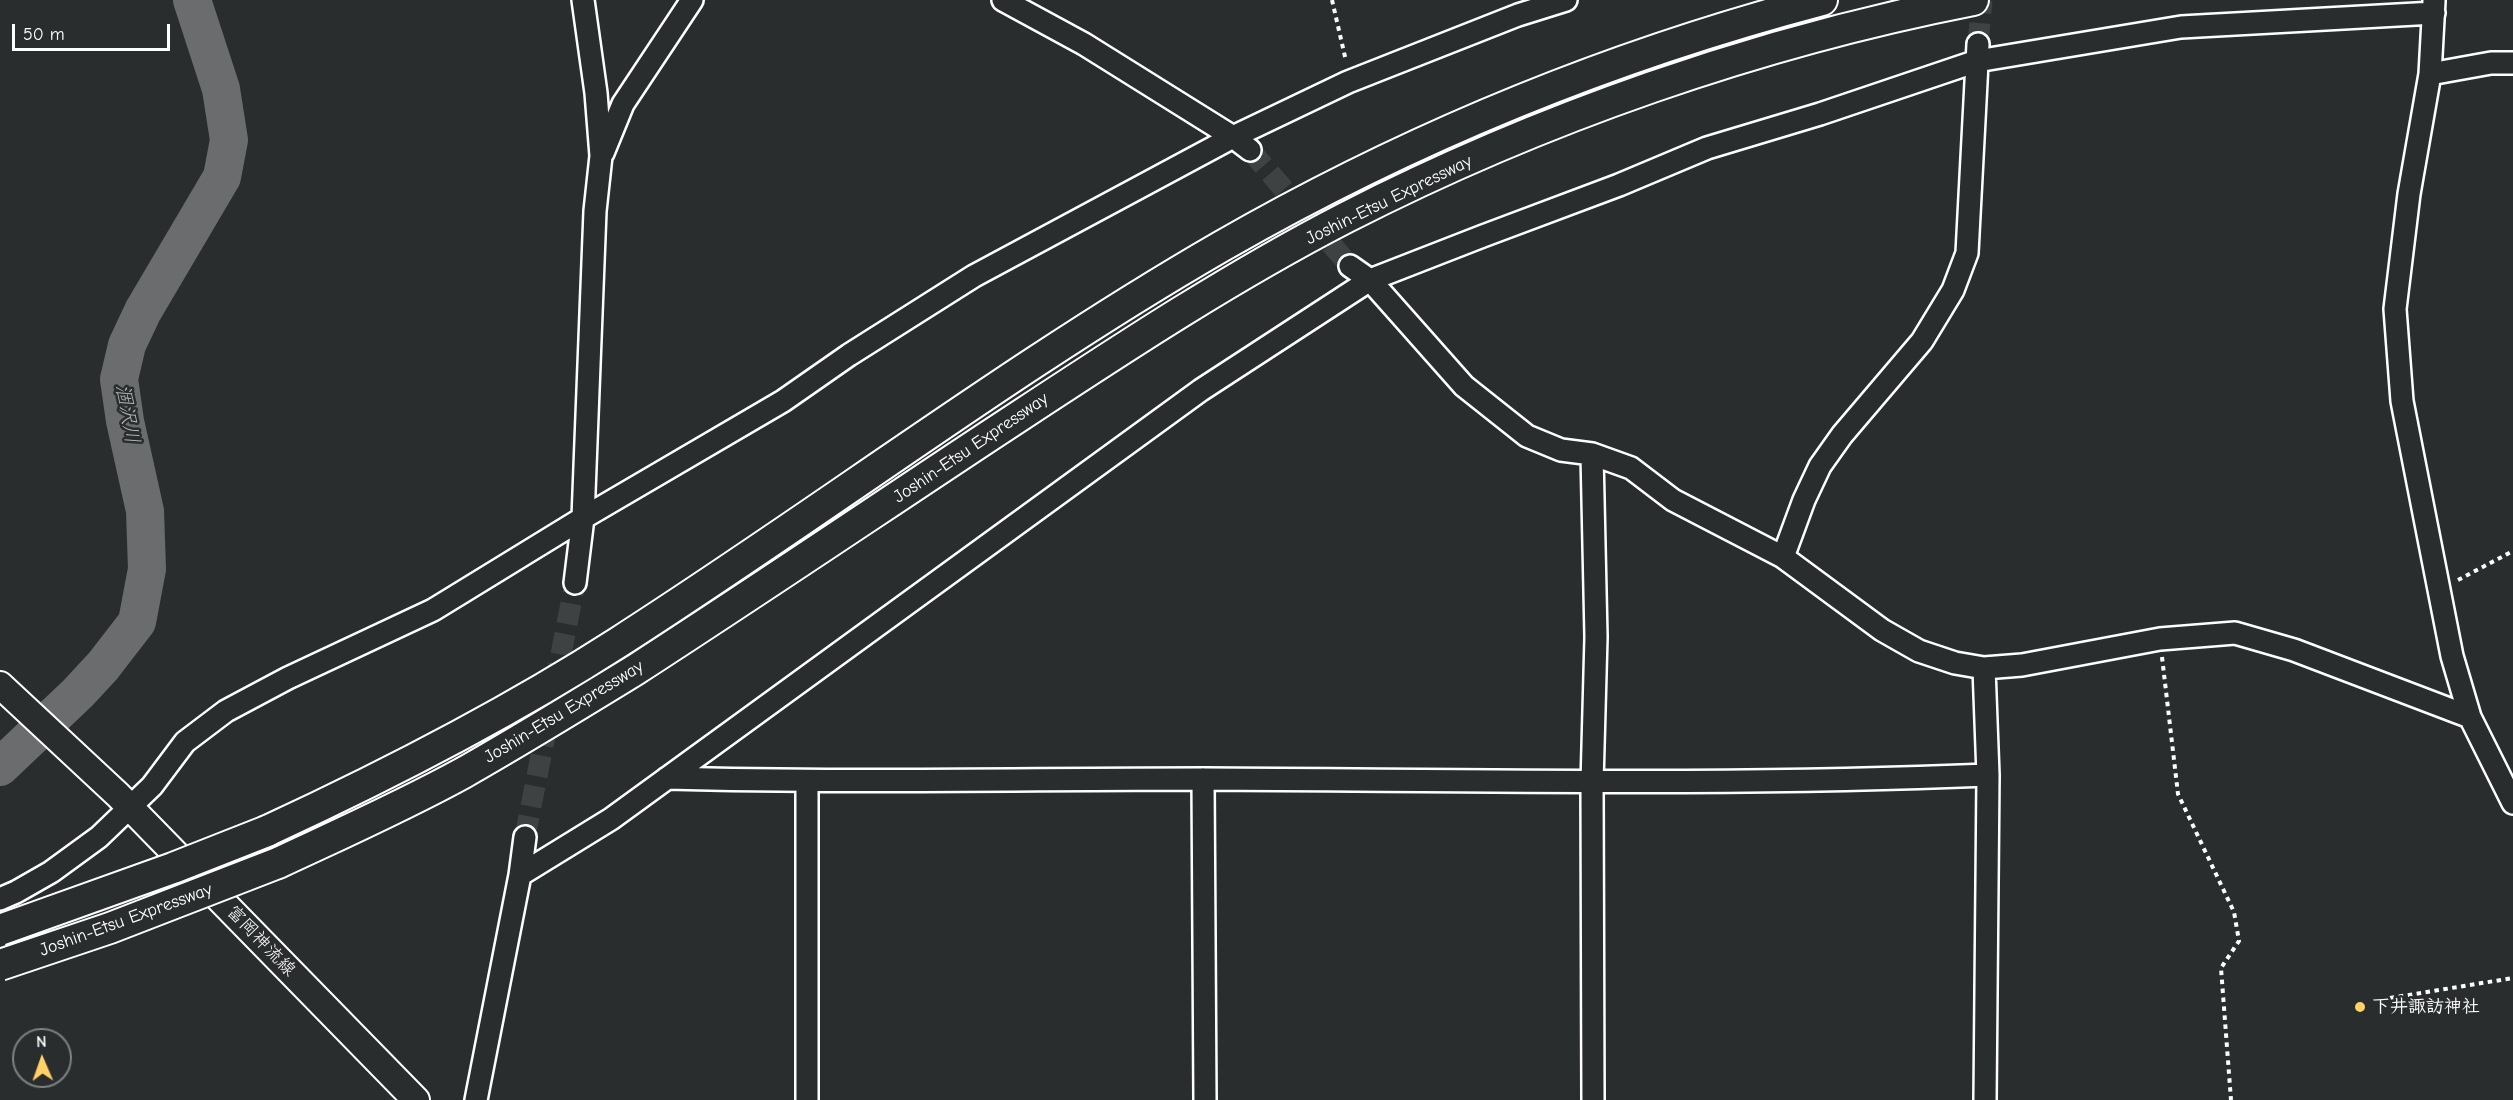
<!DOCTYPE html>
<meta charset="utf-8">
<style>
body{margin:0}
#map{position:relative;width:2513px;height:1100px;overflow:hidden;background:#2a2d2e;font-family:"Comic Neue",sans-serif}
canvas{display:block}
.north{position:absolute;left:12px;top:1028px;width:60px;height:60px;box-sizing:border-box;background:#2a2d2e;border:2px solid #7f8182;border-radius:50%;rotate:358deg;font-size:16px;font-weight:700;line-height:24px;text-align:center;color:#fff}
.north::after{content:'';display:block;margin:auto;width:21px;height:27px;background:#ffd166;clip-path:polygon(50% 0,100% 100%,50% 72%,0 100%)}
.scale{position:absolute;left:12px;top:24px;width:158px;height:27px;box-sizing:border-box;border:3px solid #fff;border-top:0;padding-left:8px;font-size:18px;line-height:21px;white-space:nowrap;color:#fff;-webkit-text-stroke:4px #2a2d2e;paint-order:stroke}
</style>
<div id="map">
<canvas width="2513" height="1100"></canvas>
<div class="north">N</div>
<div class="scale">50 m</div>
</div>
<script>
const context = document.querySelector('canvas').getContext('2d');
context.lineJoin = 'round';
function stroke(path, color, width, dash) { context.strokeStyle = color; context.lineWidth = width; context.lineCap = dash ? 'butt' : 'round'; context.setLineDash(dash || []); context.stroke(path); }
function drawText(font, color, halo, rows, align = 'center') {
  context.font = font + ' "Comic Neue","Klee One",sans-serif'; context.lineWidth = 5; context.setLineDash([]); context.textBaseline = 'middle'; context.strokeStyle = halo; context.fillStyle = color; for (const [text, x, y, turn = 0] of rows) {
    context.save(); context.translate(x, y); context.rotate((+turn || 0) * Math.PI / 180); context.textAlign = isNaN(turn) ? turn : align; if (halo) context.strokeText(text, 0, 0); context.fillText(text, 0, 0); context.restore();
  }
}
stroke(new Path2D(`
 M 0,767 L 78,693 L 103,666 L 137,622 L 147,569 L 145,511 L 125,421 L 119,379 L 127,345 L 143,311 L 222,177 L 229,140 L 221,89 L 192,0`), '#6a6c6d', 38);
stroke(new Path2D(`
 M 1978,44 L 1982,0
 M 1250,150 L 1350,266
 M 525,837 L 575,583`), '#3f4243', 21, [21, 10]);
const minor = new Path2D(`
 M 1003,0 L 1084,44 L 1233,137 L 1250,150
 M 2434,1 L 2430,74 L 2409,194 L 2395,309 L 2402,401 L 2452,656 L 2470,717 L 2513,803
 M 2430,74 L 2491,63 L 2513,63
 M 603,153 L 623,104 L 692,0
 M 1350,266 L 1370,280 L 1464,386 L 1527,436 L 1561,450 L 1592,454 L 1631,468 L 1673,500 L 1783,557 L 1882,630 L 1919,651 L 1955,663 L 1984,668 L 2022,665 L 2160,639 L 2235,633 L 2294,650 L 2470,717
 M 1592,454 L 1596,637 L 1592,783 L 1593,1100
 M 1783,557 L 1804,500 L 1820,466 L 1842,435 L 1922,341 L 1953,290 L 1967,253 L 1978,44
 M 575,583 L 583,518 L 595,211 L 601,156 L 596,93 L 583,0
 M 1984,668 L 1988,775 L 1985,1100
 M 667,778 C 846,783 1025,779 1205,779 C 1466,780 1727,786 1988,775
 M 1203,779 L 1205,1100
 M 520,875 L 611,819 L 1201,390 L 1370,280 L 1483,236 L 1619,185 L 1707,148 L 1820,114 L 1977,61 L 2181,27 L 2434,13
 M 0,899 L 16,892 L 51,872 L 99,837 L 152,786 L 185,742 L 226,711 L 288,678 L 433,610 L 583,518 L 783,401 L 849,355 L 974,276 L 1233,137 L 1348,82 L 1518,15 L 1566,0
 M 476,1100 L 520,875 L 525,837
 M 807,1100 L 807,782`);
const major = new Path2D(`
 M 0,685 L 118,795 L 416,1100`);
const highway = new Path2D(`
 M 267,831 C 388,775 507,714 619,642 C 822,512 1014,366 1222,246 C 1410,138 1613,55 1822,0
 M 278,863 C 340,834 403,806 463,773 C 521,740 578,705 635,670 C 754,593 871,514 989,436 C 1105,360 1221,282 1345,218 C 1540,118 1758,42 1973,0`);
stroke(minor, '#fff', 26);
stroke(major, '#fff', 30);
stroke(highway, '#fff', 34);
stroke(new Path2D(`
 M 1332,0 L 1346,61
 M 2458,580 L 2513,551
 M 2162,657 L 2178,794 L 2234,912 L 2239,941 L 2221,968 L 2231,1100
 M 2390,998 L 2513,978`), '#fff', 4, [4.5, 4.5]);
stroke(minor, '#2a2d2e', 21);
stroke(major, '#2a2d2e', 26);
stroke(highway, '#2a2d2e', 30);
const highwayBridge = new Path2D(`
 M 0,930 L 173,868 L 267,831
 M 0,965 L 110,928 L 278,863`);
stroke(highwayBridge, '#fff', 34, []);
stroke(highwayBridge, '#2a2d2e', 30);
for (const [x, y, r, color] of [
 [2360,1007,6,"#ffd166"]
]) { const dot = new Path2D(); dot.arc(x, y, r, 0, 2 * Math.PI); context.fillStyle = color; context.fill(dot); stroke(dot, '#2a2d2e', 2); }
drawText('18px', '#fff', '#2a2d2e', [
 ["Joshin-Etsu Expressway",1389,200,-26],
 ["Joshin-Etsu Expressway",971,448,-34],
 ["Joshin-Etsu Expressway",564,712,-31],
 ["Joshin-Etsu Expressway",126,920,-20],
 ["富岡神流線",261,941,46]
]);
drawText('bold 18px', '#fff', '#2a2d2e', [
 ["下井諏訪神社",2372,1007]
], 'left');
drawText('italic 20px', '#b4b6b6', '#2a2d2e', [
 ["涸沢川",127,414,80]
]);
</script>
